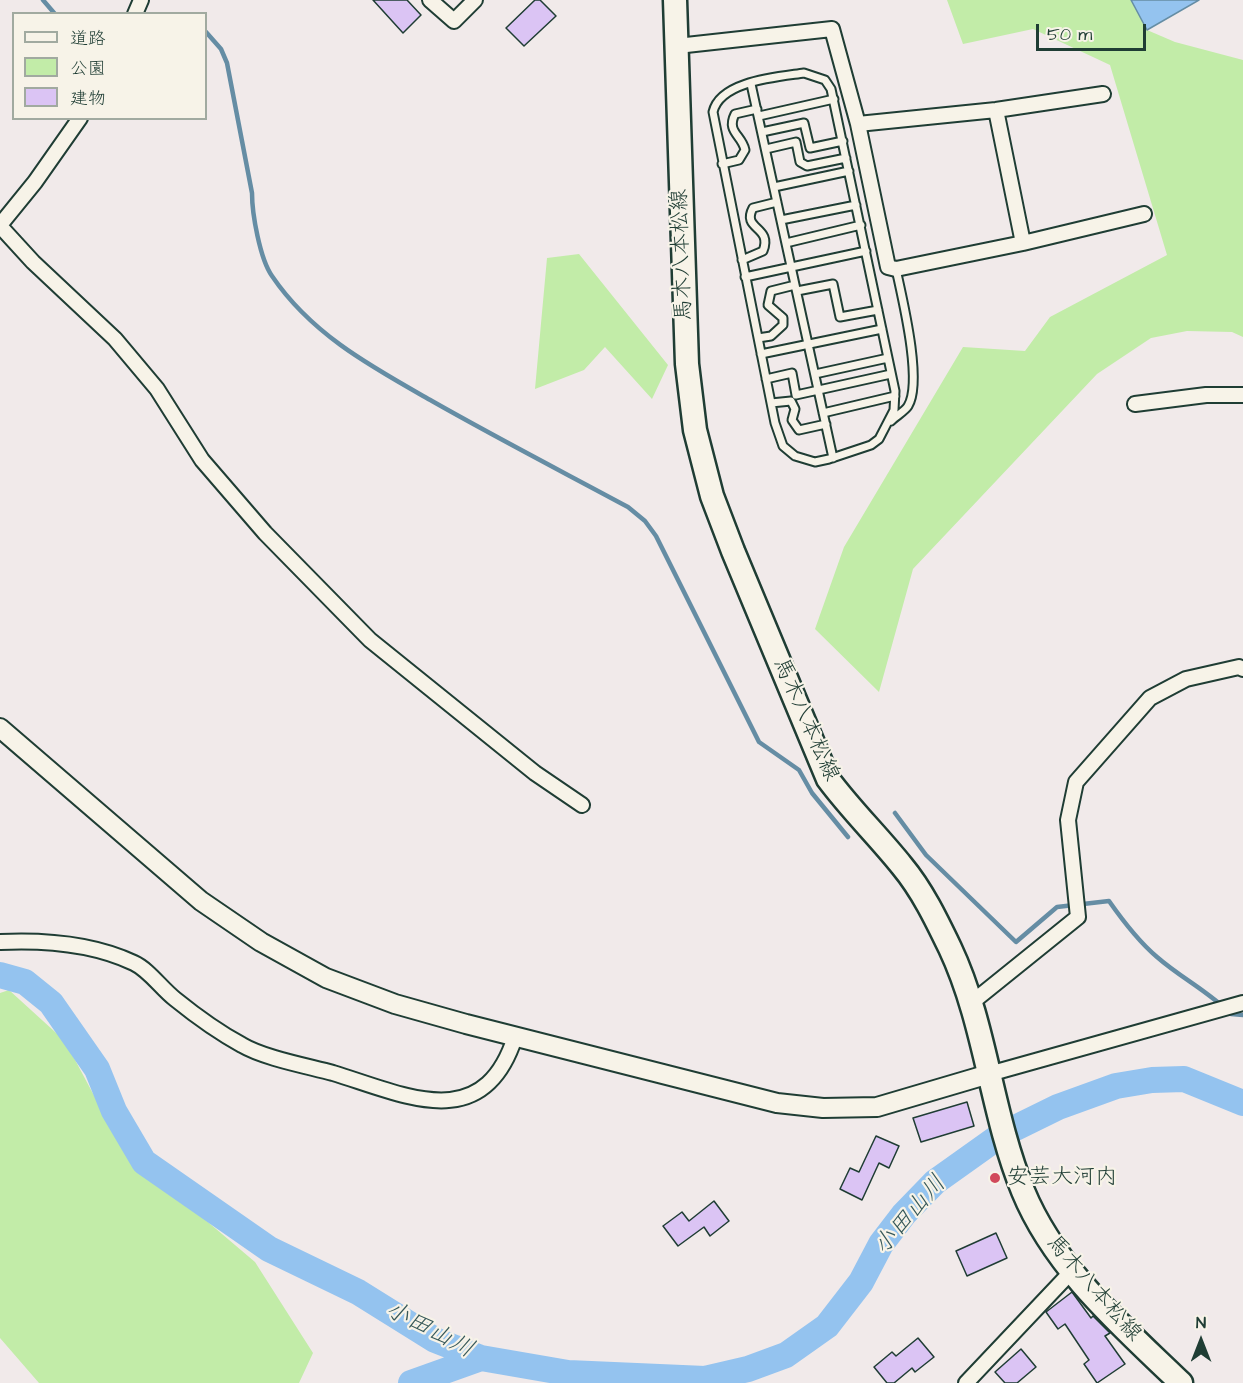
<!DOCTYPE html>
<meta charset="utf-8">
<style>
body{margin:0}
#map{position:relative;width:1243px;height:1383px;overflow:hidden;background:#f1eaea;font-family:"Architects Daughter","Klee One",sans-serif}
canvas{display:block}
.legend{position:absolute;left:12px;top:12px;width:195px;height:108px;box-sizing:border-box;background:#f7f3e8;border:2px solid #a1aaa0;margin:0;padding:8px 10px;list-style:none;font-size:18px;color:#1f3d34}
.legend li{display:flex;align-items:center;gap:12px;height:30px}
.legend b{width:30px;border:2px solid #a1aaa0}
.north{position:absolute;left:1171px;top:1311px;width:60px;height:60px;-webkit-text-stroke:4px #f7f3e8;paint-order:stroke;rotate:0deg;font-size:16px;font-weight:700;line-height:24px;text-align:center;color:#1f3d34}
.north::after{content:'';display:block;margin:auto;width:21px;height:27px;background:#1f3d34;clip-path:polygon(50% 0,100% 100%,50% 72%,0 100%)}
.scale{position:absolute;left:1036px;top:24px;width:110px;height:27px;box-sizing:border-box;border:3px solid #1f3d34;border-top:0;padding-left:8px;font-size:18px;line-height:21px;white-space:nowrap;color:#1f3d34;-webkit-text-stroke:4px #f7f3e8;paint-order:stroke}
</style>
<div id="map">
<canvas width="1243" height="1383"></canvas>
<ul class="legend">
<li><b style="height:8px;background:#f7f3e8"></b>道路</li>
<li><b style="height:16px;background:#c2eca8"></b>公園</li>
<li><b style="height:16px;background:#dbc4f4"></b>建物</li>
</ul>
<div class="north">N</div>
<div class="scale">50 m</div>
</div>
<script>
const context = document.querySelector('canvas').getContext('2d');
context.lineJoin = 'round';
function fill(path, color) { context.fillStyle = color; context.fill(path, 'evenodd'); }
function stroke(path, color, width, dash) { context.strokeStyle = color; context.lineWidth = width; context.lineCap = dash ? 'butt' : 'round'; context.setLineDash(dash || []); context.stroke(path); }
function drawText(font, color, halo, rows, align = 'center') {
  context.font = font + ' "Architects Daughter","Klee One",sans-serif'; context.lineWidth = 4.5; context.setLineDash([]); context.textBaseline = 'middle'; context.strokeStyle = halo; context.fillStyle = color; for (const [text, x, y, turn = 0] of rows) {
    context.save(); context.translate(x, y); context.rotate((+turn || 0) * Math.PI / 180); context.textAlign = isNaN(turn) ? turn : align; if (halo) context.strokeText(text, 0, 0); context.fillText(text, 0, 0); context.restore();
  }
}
fill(new Path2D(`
 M 947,0 L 1131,0 L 1147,30 L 1175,42 L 1243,60 L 1243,337 L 1232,332 L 1187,331 L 1151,338 L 1097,374 L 913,569 L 879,692 L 815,629 L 844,547 L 963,347 L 1025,351 L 1050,317 L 1167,255 L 1110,65 L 1033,29 L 963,44 Z
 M 579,254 L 668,365 L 652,399 L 605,347 L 584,370 L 535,389 L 547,258 Z
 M 9,990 L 65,1041 L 123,1150 L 255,1262 L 313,1353 L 299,1383 L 39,1383 L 0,1338 L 0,993 Z`), '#c2eca8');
const water = new Path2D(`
 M 1131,0 L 1199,0 L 1147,30 Z`);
fill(water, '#94c3ef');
stroke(water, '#658da4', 1.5);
stroke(new Path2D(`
 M 43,0 L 55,14
 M 206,32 L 221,49 L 227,63 L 252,193 C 252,214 260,259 272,276 C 312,335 372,367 432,401 C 497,438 563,472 628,507 L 645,521 L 656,536 L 759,742 L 799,770 L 812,793 L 848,837
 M 895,813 L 926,855 L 1016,942 L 1057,907 L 1109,901 C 1123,921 1138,941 1157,957 C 1181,978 1208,991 1231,1014 L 1243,1015`), '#658da4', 4.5);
stroke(new Path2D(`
 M 0,975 L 25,982 L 51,1003 L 97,1069 L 114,1111 L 144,1162 L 269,1249 L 358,1292 L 435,1340 L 481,1358 L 568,1373 L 705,1379 L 748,1369 L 786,1355 L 827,1326 L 861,1282 L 881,1244 L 904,1214 L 935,1182 L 1001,1135 L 1058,1107 L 1116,1086 L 1152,1080 L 1184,1079 L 1243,1103
 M 411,1383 L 481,1358`), '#94c3ef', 26);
const building = new Path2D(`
 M 373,0 L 407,0 L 421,15 L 403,33 Z
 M 535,0 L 540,0 L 556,16 L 524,46 L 506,28 Z
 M 967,1102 L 974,1126 L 921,1142 L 913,1118 Z
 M 876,1136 L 899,1146 L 889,1168 L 879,1163 L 862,1200 L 840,1189 L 850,1168 L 859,1172 Z
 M 714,1201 L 729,1221 L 710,1236 L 704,1227 L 678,1246 L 663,1226 L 682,1212 L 689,1221 Z
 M 996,1233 L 1007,1258 L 967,1276 L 956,1251 Z
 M 1072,1292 L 1091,1318 L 1093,1316 L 1110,1333 L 1105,1336 L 1125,1364 L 1097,1383 L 1084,1364 L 1089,1360 L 1065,1324 L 1058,1329 L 1046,1312 Z
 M 918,1338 L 934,1357 L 915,1372 L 912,1368 L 894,1383 L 887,1383 L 874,1367 L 892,1352 L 896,1356 Z
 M 1021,1349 L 1036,1367 L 1017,1383 L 1005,1383 L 995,1372 Z`);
fill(building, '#dbc4f4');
stroke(building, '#1f3d34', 1.5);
const service = new Path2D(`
 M 804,73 L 825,80 L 831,89 L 895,391 L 894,410 L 879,439 L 871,445 L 829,459 L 815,462 L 795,456 L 783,446 L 775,423 L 713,112 C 720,81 777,77 804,73 Z
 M 751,84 L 833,458
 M 759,116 L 834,99
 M 762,132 L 804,123 L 810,148 L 843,141
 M 766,149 L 796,142 L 800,162 L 807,166 L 846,158
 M 722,164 L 739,160 L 745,150 C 742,135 726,132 735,114 L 757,109
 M 774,187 L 849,171
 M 781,220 L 856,205
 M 786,243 L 861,225
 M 742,260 L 763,251 C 773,226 741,230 753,208 L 777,202
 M 745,277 L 866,251
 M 797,291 L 833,284 L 840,317 L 878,310
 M 758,338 L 771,336 L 783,325 L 783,318 L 768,305 L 771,291 L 795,285
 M 761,354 L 882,329
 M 815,374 L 888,358
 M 766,379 L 792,373 L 796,395 L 891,374
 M 771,403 L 791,401 L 795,409 L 792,420 L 799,430 L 826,424
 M 823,413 L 895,396
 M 891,421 C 896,416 905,411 908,406 C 923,382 902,297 896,269`);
const minor = new Path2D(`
 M 430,0 L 454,21 L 475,0
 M 135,14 L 141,0
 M 677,46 L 832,29 L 858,124 L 888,267 L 896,269 L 1023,243 L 1144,214
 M 996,110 L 1023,243
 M 858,124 L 996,110 L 1103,94
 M 0,225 L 35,182 L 80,118
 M 0,226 L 33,262 L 115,339 L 157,389 L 202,460 L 265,533 L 370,640 L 535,773 L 582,805
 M 1135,404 L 1206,395 L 1243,395
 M 0,942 C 43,940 94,944 134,963 C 149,970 161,988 175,999 C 196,1016 218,1032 242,1045 C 264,1058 307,1066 333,1073 C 405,1095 483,1136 515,1037
 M 970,1004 L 1078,917 L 1068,820 L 1076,782 L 1150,698 L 1186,679 L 1239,667 L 1243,669
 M 989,1074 L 1243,1003
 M 966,1383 L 1072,1271`);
const tertiary = new Path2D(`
 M 0,728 L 201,901 L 261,942 L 326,978 L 395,1004 L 466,1024 L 777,1103 L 823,1108 L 877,1107 L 989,1074`);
const primary = new Path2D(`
 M 675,0 L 687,364 L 695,430 L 712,496 L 733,551 L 828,779 C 851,810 878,836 902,866 C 922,890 936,919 950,948 C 986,1024 991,1113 1023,1191 C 1055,1269 1122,1326 1181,1383`);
stroke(service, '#1f3d34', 11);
stroke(minor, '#1f3d34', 18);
stroke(tertiary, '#1f3d34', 22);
stroke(primary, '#1f3d34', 27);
stroke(service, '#f7f3e8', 7);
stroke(minor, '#f7f3e8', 14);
stroke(tertiary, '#f7f3e8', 18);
stroke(primary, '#f7f3e8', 22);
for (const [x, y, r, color] of [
 [995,1178,6,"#d1495b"]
]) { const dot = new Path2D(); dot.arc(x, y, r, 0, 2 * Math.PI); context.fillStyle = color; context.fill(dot); stroke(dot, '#f7f3e8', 2); }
drawText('22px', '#1f3d34', '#f7f3e8', [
 ["馬木八本松線",683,255,-92],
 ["馬木八本松線",805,720,66],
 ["馬木八本松線",1093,1289,49]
]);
drawText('22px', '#1f3d34', '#f7f3e8', [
 ["安芸大河内",1007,1178]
], 'left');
drawText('italic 24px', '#365859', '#f7f3e8', [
 ["小田山川",911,1216,-49],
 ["小田山川",429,1331,27]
]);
</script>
